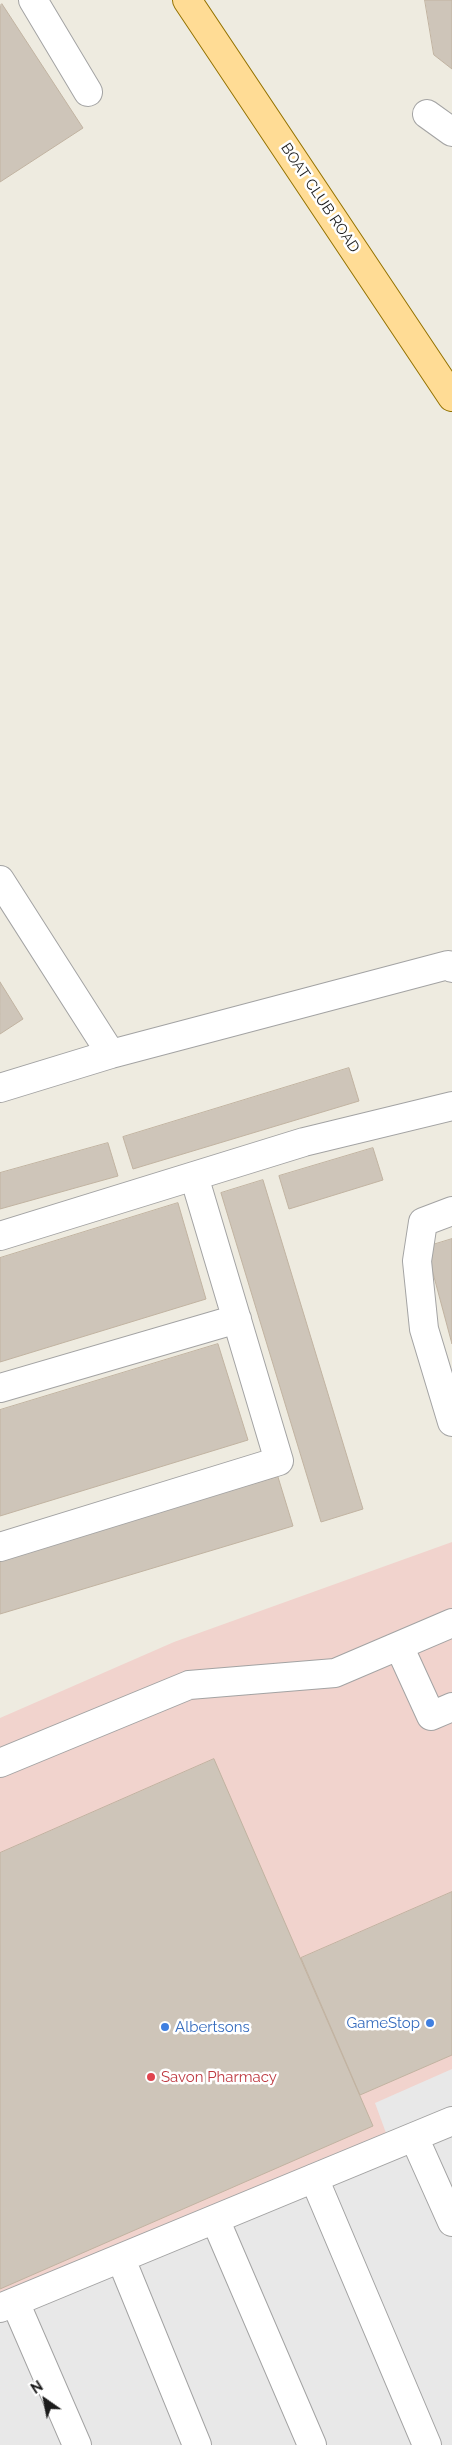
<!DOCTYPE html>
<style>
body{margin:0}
#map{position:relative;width:452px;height:2445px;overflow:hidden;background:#eeebe0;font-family:Raleway,sans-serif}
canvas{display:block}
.north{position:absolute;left:20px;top:2375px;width:50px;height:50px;-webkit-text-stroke:4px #fff;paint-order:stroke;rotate:327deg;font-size:14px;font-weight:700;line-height:20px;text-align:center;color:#1c1c1c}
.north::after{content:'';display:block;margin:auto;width:18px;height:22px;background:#1c1c1c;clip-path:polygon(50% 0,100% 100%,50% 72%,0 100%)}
</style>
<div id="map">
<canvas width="452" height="2445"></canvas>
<div class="north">N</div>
</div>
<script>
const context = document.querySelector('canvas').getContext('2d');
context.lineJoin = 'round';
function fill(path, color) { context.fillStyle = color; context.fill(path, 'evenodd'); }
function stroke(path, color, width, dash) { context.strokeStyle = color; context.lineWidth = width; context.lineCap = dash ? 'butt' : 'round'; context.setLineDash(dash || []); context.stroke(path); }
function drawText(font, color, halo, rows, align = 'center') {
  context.font = font + ' Raleway,sans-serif'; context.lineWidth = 5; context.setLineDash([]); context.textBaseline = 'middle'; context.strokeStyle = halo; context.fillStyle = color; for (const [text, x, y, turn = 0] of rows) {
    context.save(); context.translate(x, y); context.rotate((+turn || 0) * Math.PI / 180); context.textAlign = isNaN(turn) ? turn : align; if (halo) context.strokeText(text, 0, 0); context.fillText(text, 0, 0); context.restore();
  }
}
fill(new Path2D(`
 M 452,1542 L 452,2445 L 0,2445 L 0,1718 L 174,1642 Z`), '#f1d3cd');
fill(new Path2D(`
 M 452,2069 L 452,2445 L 0,2445 L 0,2293 L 386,2133 L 375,2103 Z`), '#e8e8e8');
const building = new Path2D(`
 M 425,0 L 452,0 L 452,69 L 434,55 Z
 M 2,4 L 83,128 L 0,182 L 0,6 Z
 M 0,982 L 23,1019 L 0,1034 Z
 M 349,1068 L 359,1101 L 133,1169 L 123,1137 Z
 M 108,1143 L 118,1176 L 0,1209 L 0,1173 Z
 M 373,1148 L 383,1180 L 289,1209 L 279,1176 Z
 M 263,1180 L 363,1509 L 321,1522 L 221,1193 Z
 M 178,1203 L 206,1299 L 0,1362 L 0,1258 Z
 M 452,1239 L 452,1344 L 426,1247 Z
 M 218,1344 L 248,1440 L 0,1516 L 0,1410 Z
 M 278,1477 L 293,1526 L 0,1614 L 0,1560 Z
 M 214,1759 L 373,2126 L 0,2289 L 0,1853 Z
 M 452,1892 L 452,2055 L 360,2095 L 301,1958 Z`);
fill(building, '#cec5b9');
stroke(building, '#c1b3a1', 1);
const minor = new Path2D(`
 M 33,0 L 88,92
 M 427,114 L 452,132
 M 0,880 L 111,1054
 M 0,1088 L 111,1054 L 448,965 L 452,968
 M 452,1211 L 423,1222 L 417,1261 L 424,1329 L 452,1422
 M 0,1236 L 304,1142 L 452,1106
 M 0,1388 L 237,1319
 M 0,1547 L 279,1461 L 194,1176
 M 399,1646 L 431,1716 L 452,1707
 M 0,1763 L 189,1685 L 335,1673 L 452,1623
 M 414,2137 L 452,2222
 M 314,2178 L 427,2445
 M 215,2219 L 312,2445
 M 121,2259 L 197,2445
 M 15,2302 L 77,2445
 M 0,2308 L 452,2121`);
const major = new Path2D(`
 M 187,0 L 452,397`);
stroke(minor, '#a3a3a3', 30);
stroke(major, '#947200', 30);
stroke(minor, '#fff', 28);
stroke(major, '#ffdc95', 28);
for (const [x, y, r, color] of [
 [430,2023,5,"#3f7fe0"],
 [165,2027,5,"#3f7fe0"],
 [151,2077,5,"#e0444e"]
]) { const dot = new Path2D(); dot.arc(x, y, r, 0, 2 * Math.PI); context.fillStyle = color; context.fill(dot); stroke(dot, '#fff', 2); }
drawText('15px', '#1c1c1c', '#fff', [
 ["BOAT CLUB ROAD",320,198,56]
]);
drawText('15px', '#366cbe', '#fff', [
 ["GameStop",420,2023],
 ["Albertsons",175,2027,"left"]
], 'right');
drawText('15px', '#be3a42', '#fff', [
 ["Savon Pharmacy",161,2077]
], 'left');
</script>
